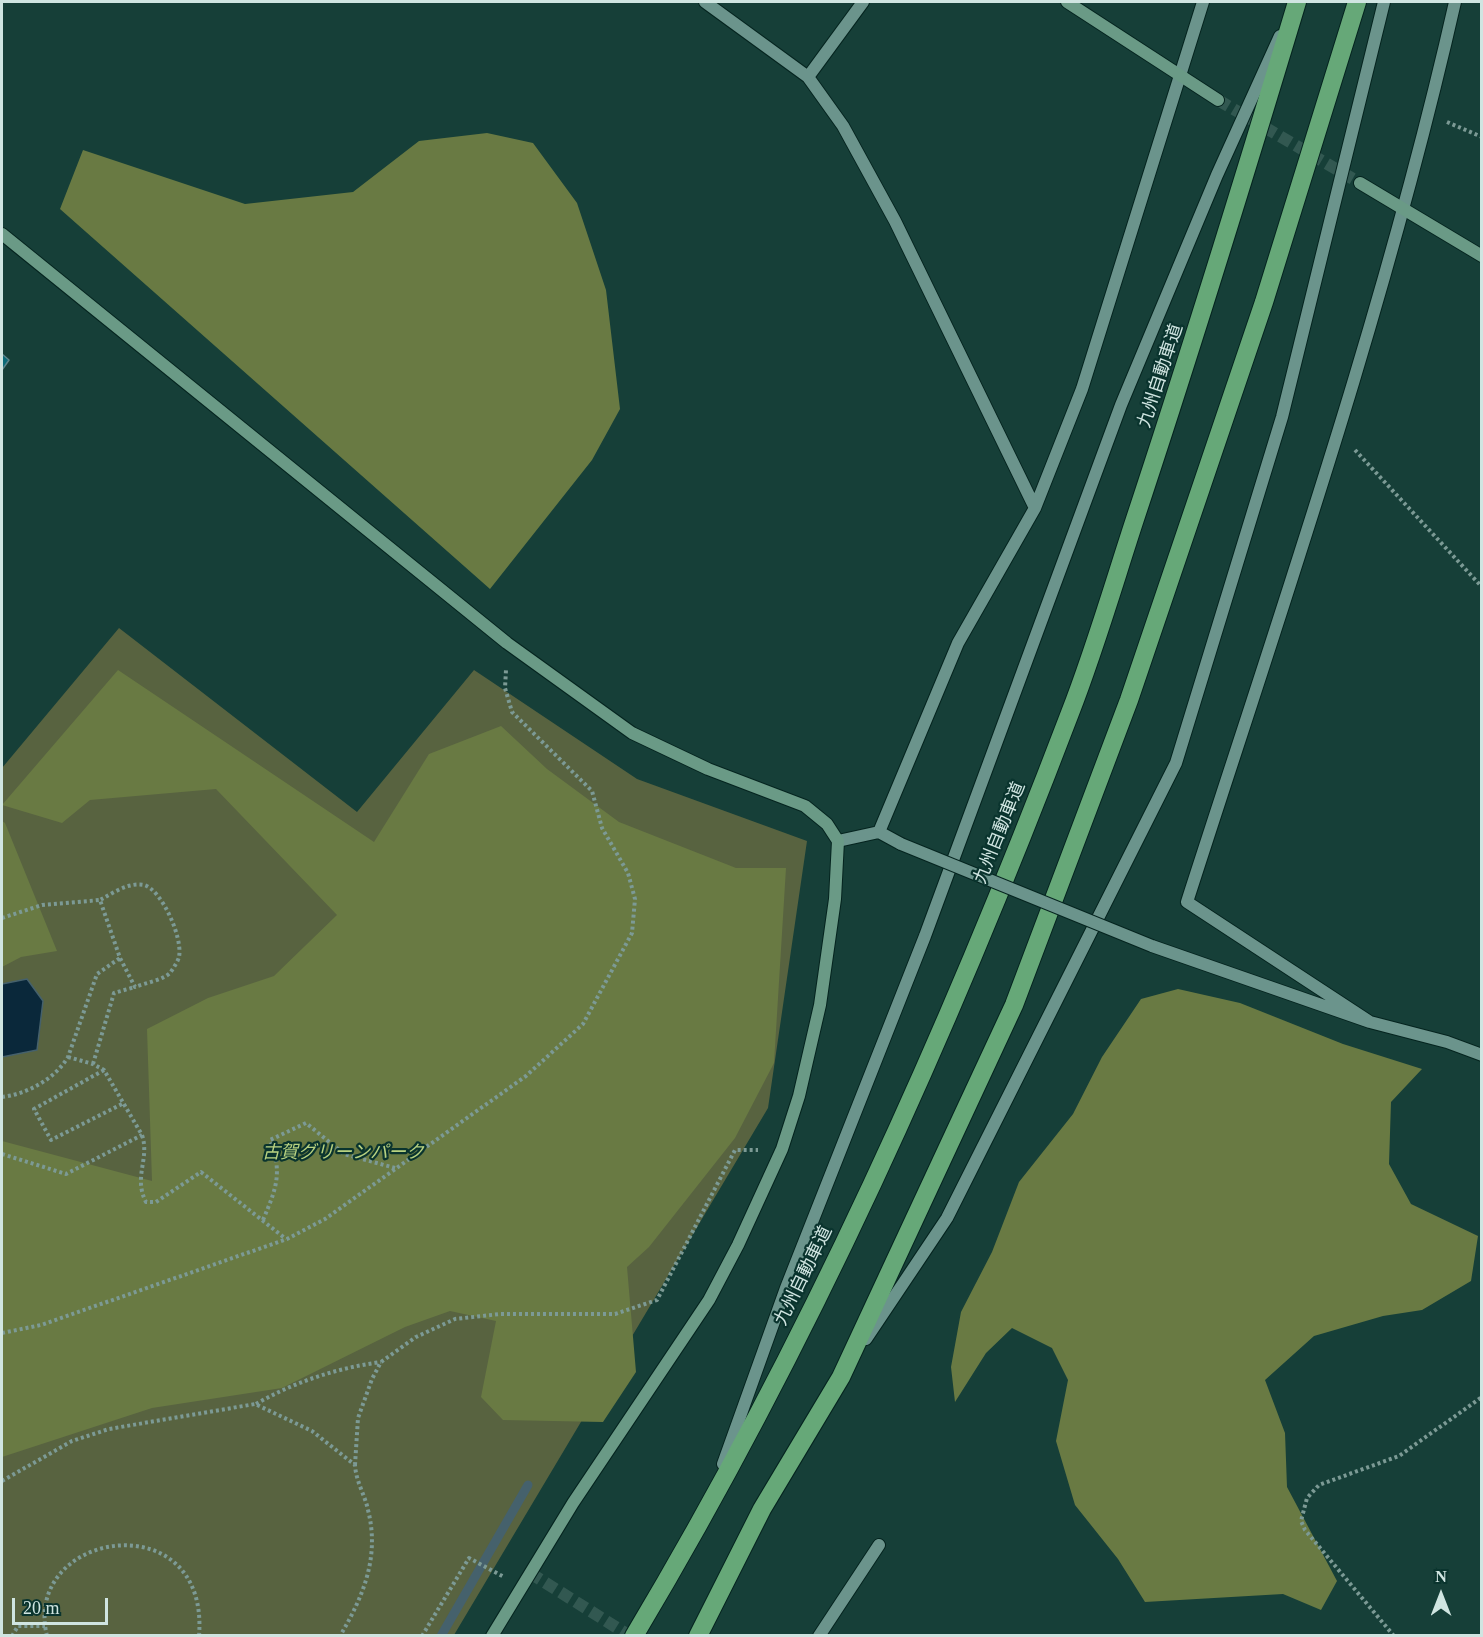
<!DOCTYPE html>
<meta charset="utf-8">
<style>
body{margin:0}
#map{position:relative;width:1483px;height:1637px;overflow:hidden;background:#163f38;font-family:"Times New Roman",serif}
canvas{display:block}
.frame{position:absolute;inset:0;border:3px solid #d0e5e1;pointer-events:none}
.north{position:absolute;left:1411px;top:1565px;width:60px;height:60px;-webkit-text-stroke:4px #0a342e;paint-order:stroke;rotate:0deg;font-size:16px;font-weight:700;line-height:24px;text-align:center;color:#d0e5e1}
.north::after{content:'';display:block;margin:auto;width:21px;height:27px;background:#d0e5e1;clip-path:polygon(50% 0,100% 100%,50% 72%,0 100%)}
.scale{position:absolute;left:12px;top:1598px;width:96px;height:27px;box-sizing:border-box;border:3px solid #d0e5e1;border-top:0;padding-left:8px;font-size:18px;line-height:21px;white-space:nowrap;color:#d0e5e1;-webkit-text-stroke:4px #0a342e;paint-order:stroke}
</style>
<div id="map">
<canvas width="1483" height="1637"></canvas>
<div class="frame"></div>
<div class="north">N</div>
<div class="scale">20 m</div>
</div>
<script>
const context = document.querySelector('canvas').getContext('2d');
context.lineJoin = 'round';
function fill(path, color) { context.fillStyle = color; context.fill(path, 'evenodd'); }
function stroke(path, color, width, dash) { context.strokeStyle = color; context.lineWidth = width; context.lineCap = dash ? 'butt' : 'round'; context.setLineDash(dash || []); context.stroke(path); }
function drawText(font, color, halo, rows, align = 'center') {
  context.font = font + ' "Times New Roman","Noto Sans JP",serif'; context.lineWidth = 4.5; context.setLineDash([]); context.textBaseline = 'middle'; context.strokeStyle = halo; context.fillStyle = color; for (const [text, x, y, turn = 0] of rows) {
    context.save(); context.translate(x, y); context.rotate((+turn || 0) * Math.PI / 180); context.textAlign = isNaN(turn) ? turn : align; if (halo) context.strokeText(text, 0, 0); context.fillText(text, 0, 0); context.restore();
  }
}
fill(new Path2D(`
 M 119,628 L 357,812 L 474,670 L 637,779 L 807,841 L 768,1108 L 454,1635 L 2,1636 L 2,768 Z`), '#586340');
fill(new Path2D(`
 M 487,133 L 533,143 L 577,203 L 606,290 L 620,409 L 592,460 L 490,589 L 60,209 L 83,150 L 245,204 L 353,192 L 419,141 Z
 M 118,670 L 374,842 L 429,754 L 501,726 L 547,769 L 619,822 L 736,868 L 786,868 L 774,1063 L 735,1138 L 649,1247 L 627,1267 L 636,1372 L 603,1422 L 503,1420 L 481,1397 L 496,1321 L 450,1311 L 405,1327 L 282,1388 L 152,1408 L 2,1457 L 2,1141 L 152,1181 L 147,1029 L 208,998 L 274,976 L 337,915 L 216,789 L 90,800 L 62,823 L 2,805 Z
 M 2,821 L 5,823 L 57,951 L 21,957 L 2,967 Z
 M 1178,989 L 1240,1003 L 1343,1044 L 1422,1069 L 1391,1102 L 1389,1164 L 1411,1204 L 1478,1236 L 1471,1281 L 1422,1310 L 1383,1316 L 1314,1336 L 1265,1380 L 1285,1433 L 1287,1487 L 1337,1581 L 1321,1610 L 1283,1594 L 1145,1602 L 1118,1559 L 1075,1505 L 1056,1441 L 1068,1380 L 1052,1348 L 1012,1328 L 986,1353 L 955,1402 L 951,1367 L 961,1312 L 992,1252 L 1019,1182 L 1073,1114 L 1102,1057 L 1141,999 Z`), '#697a43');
const water = new Path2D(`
 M 27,979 L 43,1001 L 37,1050 L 2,1057 L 2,984 Z`);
fill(water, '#0a283a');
stroke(water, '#45616c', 1.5);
stroke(new Path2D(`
 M 441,1636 L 528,1485`), '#45616c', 9);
const building = new Path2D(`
 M 2,354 L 9,360 L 2,370 Z`);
fill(building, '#0b6a77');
stroke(building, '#5b848b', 1.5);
stroke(new Path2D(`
 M 530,1573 L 630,1636`), '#325851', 12, [12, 6]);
stroke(new Path2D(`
 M 1218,100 L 1360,183`), '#325851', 12, [12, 6]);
const lane = new Path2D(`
 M 866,1339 L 947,1218 L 1176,763 L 1282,417 L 1384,2
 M 723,1464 L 786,1288 L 925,936 L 1121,405 L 1217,175 L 1280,36`);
const street = new Path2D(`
 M 705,2 L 808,77 L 843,126 L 895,221 L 1035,508
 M 808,77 L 863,2
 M 879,832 L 958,643 L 1035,508 L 1082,389 L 1203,2
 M 838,841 L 879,832 L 901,844
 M 1152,946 L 1370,1022 L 1447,1042 L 1482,1055
 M 1370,1022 L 1187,902 C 1283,604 1386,307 1455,2
 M 819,1636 L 879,1545`);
const secondary = new Path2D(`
 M 1067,2 L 1218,100
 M 1360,183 L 1482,256
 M 2,234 L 507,643 L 632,733 L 708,769 L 805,806 L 827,824 L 838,841 L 835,899 L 820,1005 L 799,1096 L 782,1149 L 738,1245 L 709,1300 L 573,1503 L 492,1636`);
const highway = new Path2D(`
 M 634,1636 C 809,1343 949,1031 1070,713 C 1095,649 1114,583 1135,519 C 1192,347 1245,175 1297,2
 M 698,1636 L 762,1509 L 841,1377 L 1014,1005 L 1129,700 L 1264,302 L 1357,2`);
stroke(lane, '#05241f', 14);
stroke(street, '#05241f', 14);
stroke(secondary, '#05241f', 14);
stroke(highway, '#05241f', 20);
stroke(new Path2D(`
 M 1447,122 L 1482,137
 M 1355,450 L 1482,587
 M 2,918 L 42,905 L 100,900 L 120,958 L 135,987 C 145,983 163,980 170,973 C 173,969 178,961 179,957 C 183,938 162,890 144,885 C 128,882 113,893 100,900
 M 68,1057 L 93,1064 L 104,1070 L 142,1135 C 150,1159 133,1177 146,1202 L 156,1202 L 201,1172 L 286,1239
 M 93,1064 L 114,993 L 135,987
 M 104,1070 L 34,1109 L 51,1140 L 124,1103
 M 2,1097 C 27,1094 55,1079 68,1057 L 97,974 L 120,958
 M 2,1154 L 66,1174 L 142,1135
 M 263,1220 C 276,1189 283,1173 270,1140 L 306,1123 L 344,1154 L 395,1168
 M 2,1333 L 41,1325 L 287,1239 L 325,1219 L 526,1076 L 583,1024 L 632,933 L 635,899 L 628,873 L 602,828 L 592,791 L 512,712 L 505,688 L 506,670
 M 256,1404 C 294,1382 337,1368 381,1362
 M 355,1465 L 358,1418 L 372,1379 L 381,1362 L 416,1337 L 455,1319 L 500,1314 L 615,1314 L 657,1300 L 735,1150 L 758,1150
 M 2,1481 L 72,1441 L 109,1429 L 255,1404 L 312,1431 L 355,1465 C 356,1482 365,1495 368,1510 C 380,1557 363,1597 340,1636
 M 12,1636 L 18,1626 L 45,1626
 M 47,1636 C 21,1530 210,1501 199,1636
 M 422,1636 L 469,1558 L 504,1577
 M 1394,1636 L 1305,1530 L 1301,1521 L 1307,1498 L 1319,1485 L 1399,1456 L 1482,1397`), '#7c9a95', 4, [3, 3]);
stroke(lane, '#6b948c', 12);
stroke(street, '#6b948c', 12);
stroke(secondary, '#6a9a86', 12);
stroke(highway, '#66a878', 18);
const streetBridge = new Path2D(`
 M 901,844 L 1152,946`);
stroke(streetBridge, '#05241f', 14, []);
stroke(streetBridge, '#6b948c', 12);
drawText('18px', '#d0e5e1', '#0a342e', [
 ["九州自動車道",1161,376,-72],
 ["九州自動車道",1000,833,-68],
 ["九州自動車道",804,1276,-64]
]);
drawText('italic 18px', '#b8d280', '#0a342e', [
 ["古賀グリーンパーク",343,1153]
]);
</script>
